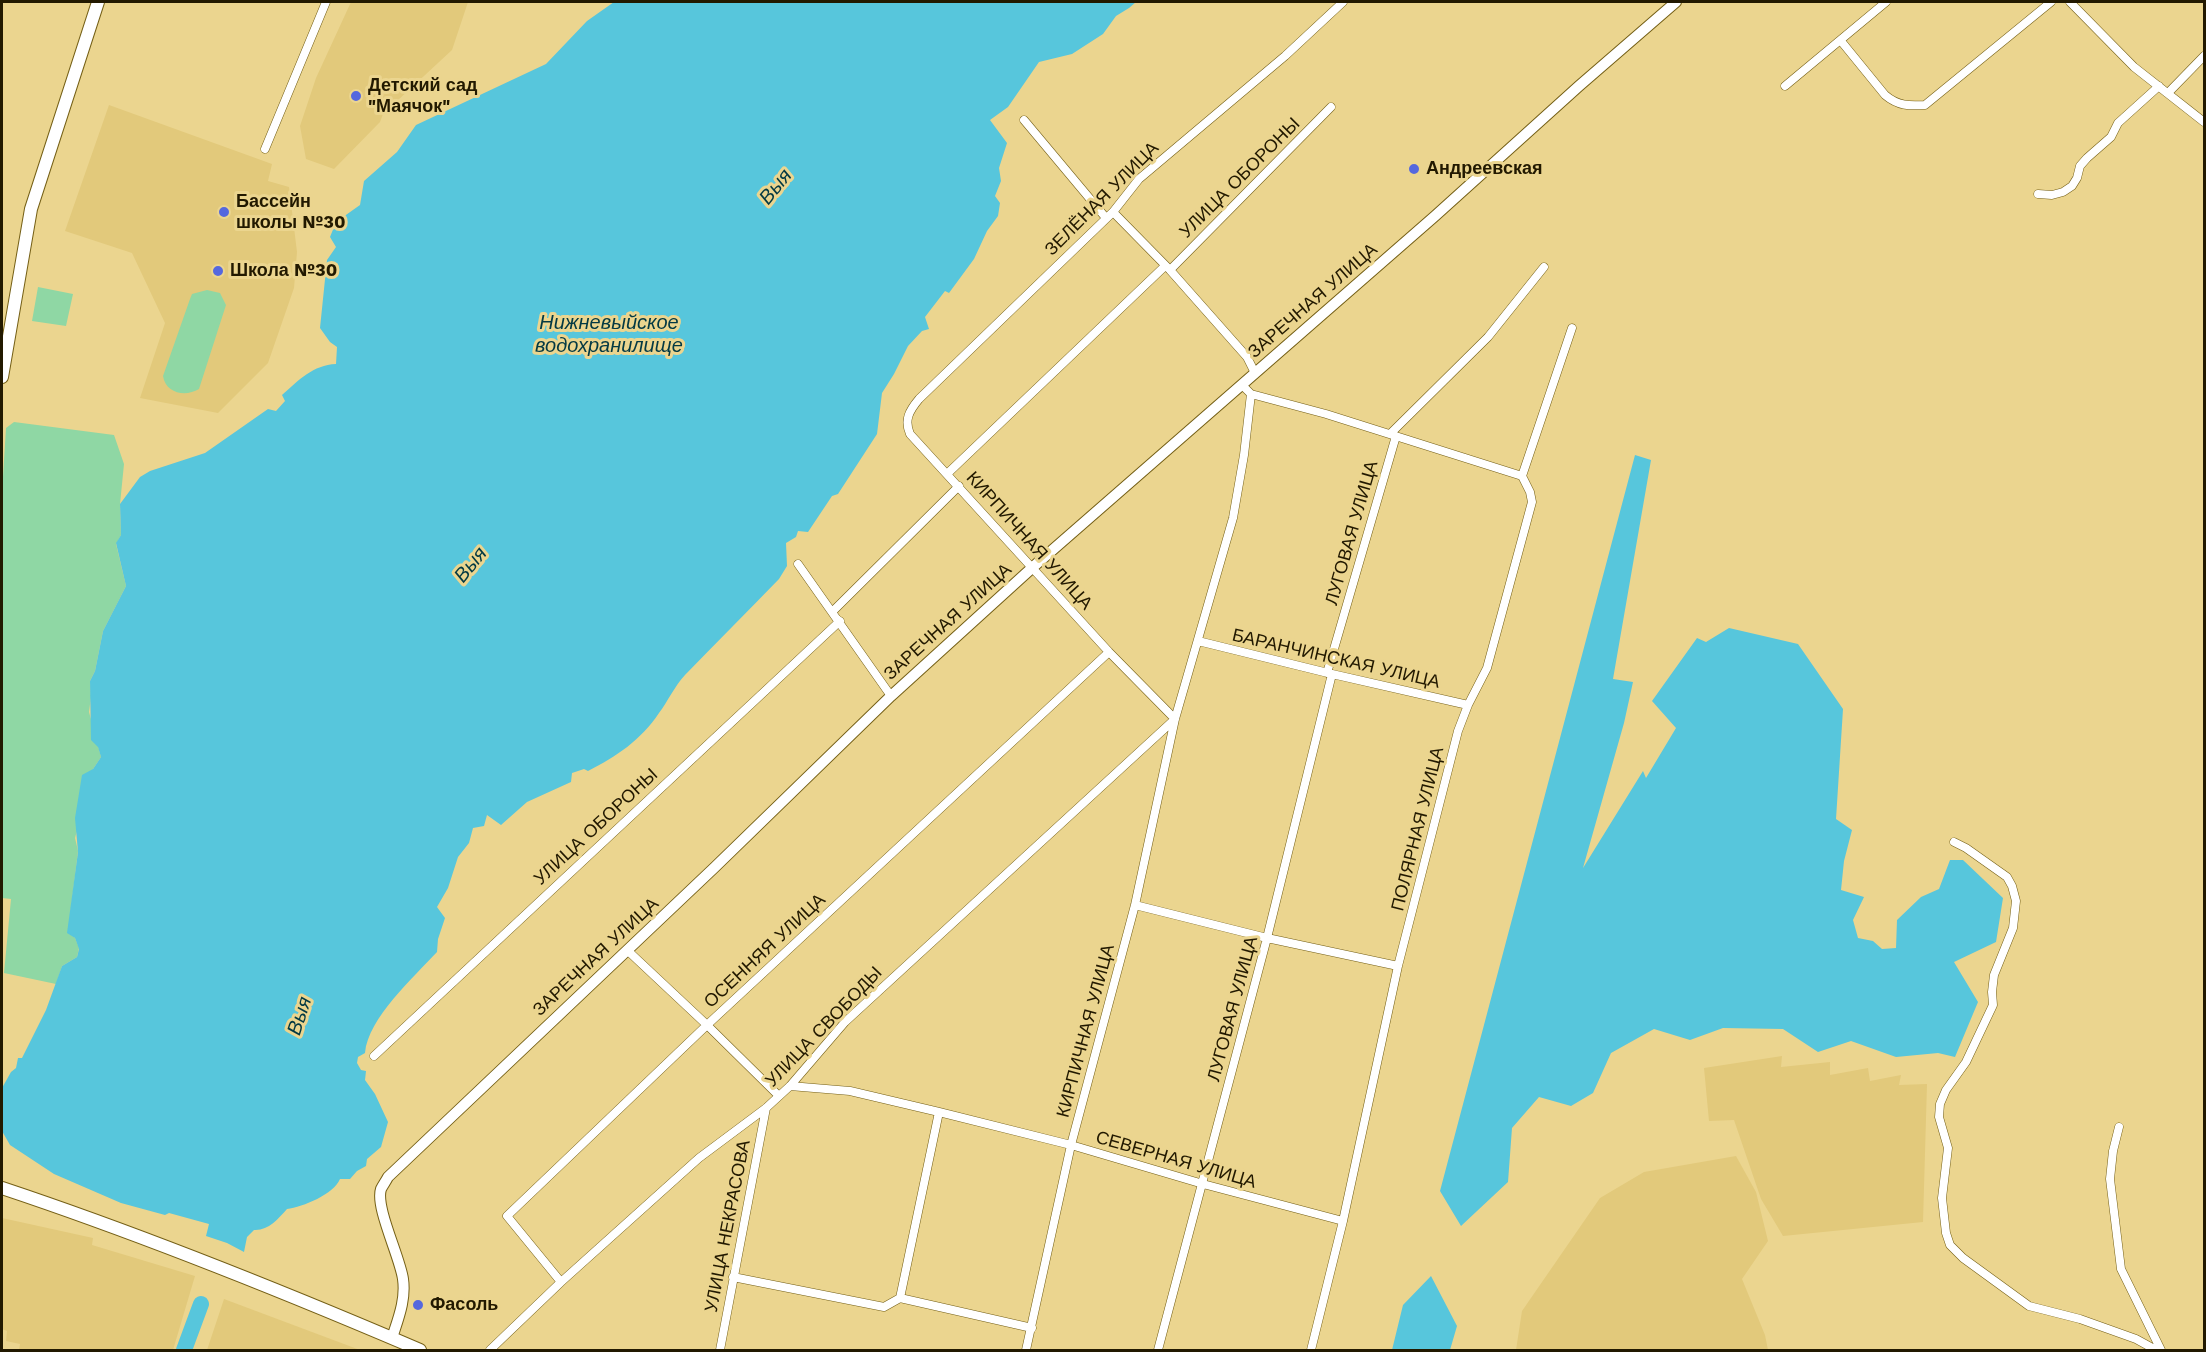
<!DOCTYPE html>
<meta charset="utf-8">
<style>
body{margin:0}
#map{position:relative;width:2206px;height:1352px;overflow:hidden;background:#ebd58f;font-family:"Work Sans",sans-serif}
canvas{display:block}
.frame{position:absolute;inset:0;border:3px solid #221900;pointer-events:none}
</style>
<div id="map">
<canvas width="2206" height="1352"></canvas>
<div class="frame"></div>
</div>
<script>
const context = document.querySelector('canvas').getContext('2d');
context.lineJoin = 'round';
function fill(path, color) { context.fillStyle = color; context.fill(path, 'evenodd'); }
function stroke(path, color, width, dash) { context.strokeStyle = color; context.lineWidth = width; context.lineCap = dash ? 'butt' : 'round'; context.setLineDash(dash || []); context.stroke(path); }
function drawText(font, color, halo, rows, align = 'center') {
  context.font = font + ' "Work Sans",sans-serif'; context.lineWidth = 6; context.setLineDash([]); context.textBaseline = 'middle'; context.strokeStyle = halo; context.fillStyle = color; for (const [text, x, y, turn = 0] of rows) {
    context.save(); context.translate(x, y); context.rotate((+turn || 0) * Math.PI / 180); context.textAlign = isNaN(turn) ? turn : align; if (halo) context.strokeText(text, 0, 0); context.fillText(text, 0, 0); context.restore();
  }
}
fill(new Path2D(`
 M 351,2 L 468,2 L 452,50 L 383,114 L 380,122 L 334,169 L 306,159 L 300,126 L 316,78 Z
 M 109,105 L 272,164 L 268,181 L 289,187 L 297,252 L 294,288 L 268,363 L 218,413 L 140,398 L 165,323 L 132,253 L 65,231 Z
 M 1782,1056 L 1781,1067 L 1830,1062 L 1830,1075 L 1868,1068 L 1870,1081 L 1901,1075 L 1899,1085 L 1927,1084 L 1923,1222 L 1783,1236 L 1761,1199 L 1734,1120 L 1709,1121 L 1704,1068 Z
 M 1736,1156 L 1756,1192 L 1768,1241 L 1742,1279 L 1765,1335 L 1768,1350 L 1516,1350 L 1522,1311 L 1600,1198 L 1644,1172 Z
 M 2,1218 L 93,1238 L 92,1245 L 195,1276 L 173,1350 L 19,1350 L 20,1344 L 6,1341 L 7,1331 L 2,1329 Z
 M 224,1299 L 360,1350 L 207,1350 Z`), '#e2c97b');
fill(new Path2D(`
 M 38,287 L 73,294 L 66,326 L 32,321 Z
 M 207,290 L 220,293 L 226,305 L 199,389 C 186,397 166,394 163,376 L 190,299 L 192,294 Z
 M 14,422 L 114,435 L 124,464 L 120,504 L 121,535 L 116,544 L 126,586 L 103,631 L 95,671 L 90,681 L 91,697 L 89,712 L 101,757 L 93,769 L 75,838 L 78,851 L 68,932 L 75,938 L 79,948 L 77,957 L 62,966 L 56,984 L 4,973 L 11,899 L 2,898 L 2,493 L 6,428 Z`), '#8fd7a4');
fill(new Path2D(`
 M 614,2 L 1136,2 L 1129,8 L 1116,16 L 1103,34 L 1072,54 L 1039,62 L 1008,107 L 990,120 L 1007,143 L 999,168 L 1001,181 L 995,196 L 1000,203 L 998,216 L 987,231 L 974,259 L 949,293 L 945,291 L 925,317 L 929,329 L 922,331 L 908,346 L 894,374 L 882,393 L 877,434 L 838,494 L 832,496 L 808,532 L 798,531 L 796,537 L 786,543 L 787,566 L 779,579 C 748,611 716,643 685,675 C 674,687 668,701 659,713 C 641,740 616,757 588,771 L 584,769 L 572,773 L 571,782 L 527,802 L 501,825 L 487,815 L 484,826 L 473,828 L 469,843 L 458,857 L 448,888 L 437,907 L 445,918 L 438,939 L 437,952 C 414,977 368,1018 365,1053 L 358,1057 L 357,1063 L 361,1070 L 366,1071 L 365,1080 L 375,1094 L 388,1122 L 381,1147 L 367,1159 L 366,1166 L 357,1171 L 350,1179 L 340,1179 C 334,1194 303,1207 287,1209 C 278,1219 268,1231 254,1230 L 247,1237 L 244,1252 L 227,1243 L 206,1236 L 209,1224 L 169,1213 L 165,1215 L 121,1203 L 54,1174 L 10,1145 L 2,1131 L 2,1088 L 11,1072 L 16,1068 L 18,1058 L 22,1058 L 46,1010 L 62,966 L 77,957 L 79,949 L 75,938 L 67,933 L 78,852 L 75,818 L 82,775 L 93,769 L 101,757 L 98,747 L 91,740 L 90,681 L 95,671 L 103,631 L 126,586 L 116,543 L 121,535 L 120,504 L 140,477 L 150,471 L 205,453 L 268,409 L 276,411 L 285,401 L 282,395 C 299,380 313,365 336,364 L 337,347 L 330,342 L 320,328 L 327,260 L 336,247 L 330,237 L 336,222 L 360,205 L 364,181 L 397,152 L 416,125 L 546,64 L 587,21 Z
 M 1635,455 L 1651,460 L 1613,679 L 1633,682 L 1624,723 L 1583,868 L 1643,771 L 1646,778 L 1676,728 L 1652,701 L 1697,638 L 1706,642 L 1729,628 L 1798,644 L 1843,709 L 1836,819 L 1852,830 L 1844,861 L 1841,890 L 1864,897 L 1853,920 L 1858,938 L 1873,941 L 1882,949 L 1896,948 L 1897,920 L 1921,897 L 1939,889 L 1950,860 L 1963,860 L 2003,898 L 1996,942 L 1954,962 L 1978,1002 L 1955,1057 L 1938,1053 L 1896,1057 L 1851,1041 L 1818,1052 L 1783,1029 L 1723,1028 L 1690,1040 L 1654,1029 L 1611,1053 L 1593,1093 L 1571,1106 L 1539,1097 L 1512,1128 L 1508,1182 L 1461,1226 L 1440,1191 Z
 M 1431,1276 L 1457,1326 L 1450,1350 L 1392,1350 L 1403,1305 Z`), '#57c6dc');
stroke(new Path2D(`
 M 184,1350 L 201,1304`), '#57c6dc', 16);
const street = new Path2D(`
 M 2070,2 L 2134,67 L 2204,122
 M 1841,41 L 1885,95 C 1898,106 1909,106 1925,105 L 2051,2
 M 1785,86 L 1886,2
 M 2168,93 L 2204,56
 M 1024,120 L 1106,218
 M 265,149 L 326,2
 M 2038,194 L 2052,195 L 2063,192 L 2072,186 L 2077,178 L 2080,166 L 2087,158 L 2111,137 L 2118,123 L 2159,86
 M 1113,212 L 1170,270 L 1247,357 L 1255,373
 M 1170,270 L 1331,107
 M 1251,394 L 1326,414 L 1522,476
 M 1390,434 L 1488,337 L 1544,267
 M 948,473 L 1165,266
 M 798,564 L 891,696
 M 832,612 L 959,486
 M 1198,641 L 1332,674 L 1468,705
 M 1327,673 L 1396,436
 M 1954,842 L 1966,848 L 2007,877 L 2012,886 L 2016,901 L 2013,928 L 1994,975 L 1992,992 L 1993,1005 L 1966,1062 L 1946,1090 L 1940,1104 L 1939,1117 L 1948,1148 L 1942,1198 L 1946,1233 L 1950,1245 L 1963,1258 L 2029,1306 L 2080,1319 L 2136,1339 L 2156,1350
 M 1135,905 L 1267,938 L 1398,966
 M 627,950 L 707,1025 L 779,1096
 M 374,1056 L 840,621
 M 790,1086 L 850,1091 L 939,1112 L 1071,1145 L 1203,1184 L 1343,1221
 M 2119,1127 L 2113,1151 L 2110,1179 L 2121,1269 L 2161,1350
 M 733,1277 L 884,1307 L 900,1298 L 1032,1328
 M 561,1282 L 507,1216 L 707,1025 L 1109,652
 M 900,1298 L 939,1112
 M 490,1350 L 561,1282 L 699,1158 L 766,1108 L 790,1086 L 845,1022 L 1175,719 L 1109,652 L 910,434 C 904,420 909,411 919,399 L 1113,212 L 1139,179 L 1285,56 L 1343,2
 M 720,1350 L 766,1108
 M 1026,1350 L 1071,1145 L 1135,905 L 1175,719 L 1233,518 L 1244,455 L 1251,394 L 1242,385
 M 1158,1350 L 1267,938 L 1332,674
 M 1311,1350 L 1343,1221 L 1398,966 L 1458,731 L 1468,705 L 1487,668 L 1532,502 L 1530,492 L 1522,476 L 1572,328`);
const secondary = new Path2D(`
 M 392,1338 C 398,1319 406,1300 403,1279 C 400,1257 375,1207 381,1189 C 383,1185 386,1181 388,1177 L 715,867 L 891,696 L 1033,567 L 1435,216 L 1579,86 L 1676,2`);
const primary = new Path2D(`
 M 2,377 L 31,209 L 98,2
 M 2,1188 C 143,1235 282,1291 420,1350`);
stroke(street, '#745f16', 9);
stroke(secondary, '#745f16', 12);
stroke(primary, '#745f16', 14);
stroke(street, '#fff', 8);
stroke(secondary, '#fff', 10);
stroke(primary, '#fff', 12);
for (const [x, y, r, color] of [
 [356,96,6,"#5568de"],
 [1414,169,6,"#5568de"],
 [224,212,6,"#5568de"],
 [218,271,6,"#5568de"],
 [418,1305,6,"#5568de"]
]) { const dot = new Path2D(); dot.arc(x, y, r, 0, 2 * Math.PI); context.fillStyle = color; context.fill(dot); stroke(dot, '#ebd58f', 2); }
drawText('bold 18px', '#221900', '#ebd58f', [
 ["Детский сад",368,86],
 ["\"Маячок\"",368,107],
 ["Андреевская",1426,169],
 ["Бассейн",236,202],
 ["школы №30",236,223],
 ["Школа №30",230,271],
 ["Фасоль",430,1305]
], 'left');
drawText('18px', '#221900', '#ebd58f', [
 ["УЛИЦА ОБОРОНЫ",1240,178,-45],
 ["ЗЕЛЁНАЯ УЛИЦА",1102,199,-45],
 ["ЗАРЕЧНАЯ УЛИЦА",1313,301,-41],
 ["ЛУГОВАЯ УЛИЦА",1352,533,-74],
 ["КИРПИЧНАЯ УЛИЦА",1029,541,48],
 ["ЗАРЕЧНАЯ УЛИЦА",948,622,-42],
 ["БАРАНЧИНСКАЯ УЛИЦА",1336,659,13],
 ["УЛИЦА ОБОРОНЫ",596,827,-43],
 ["ПОЛЯРНАЯ УЛИЦА",1418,829,-76],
 ["ОСЕННЯЯ УЛИЦА",765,951,-43],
 ["ЗАРЕЧНАЯ УЛИЦА",596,957,-43],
 ["ЛУГОВАЯ УЛИЦА",1233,1009,-75],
 ["УЛИЦА СВОБОДЫ",824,1027,-46],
 ["КИРПИЧНАЯ УЛИЦА",1086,1031,-75],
 ["СЕВЕРНАЯ УЛИЦА",1176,1160,16],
 ["УЛИЦА НЕКРАСОВА",728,1226,-79]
]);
drawText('italic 20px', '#033943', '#ebd58f', [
 ["Выя",776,187,-51],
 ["Нижневыйское",609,323],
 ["водохранилище",609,346],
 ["Выя",471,565,-51],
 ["Выя",300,1016,-72]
]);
</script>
